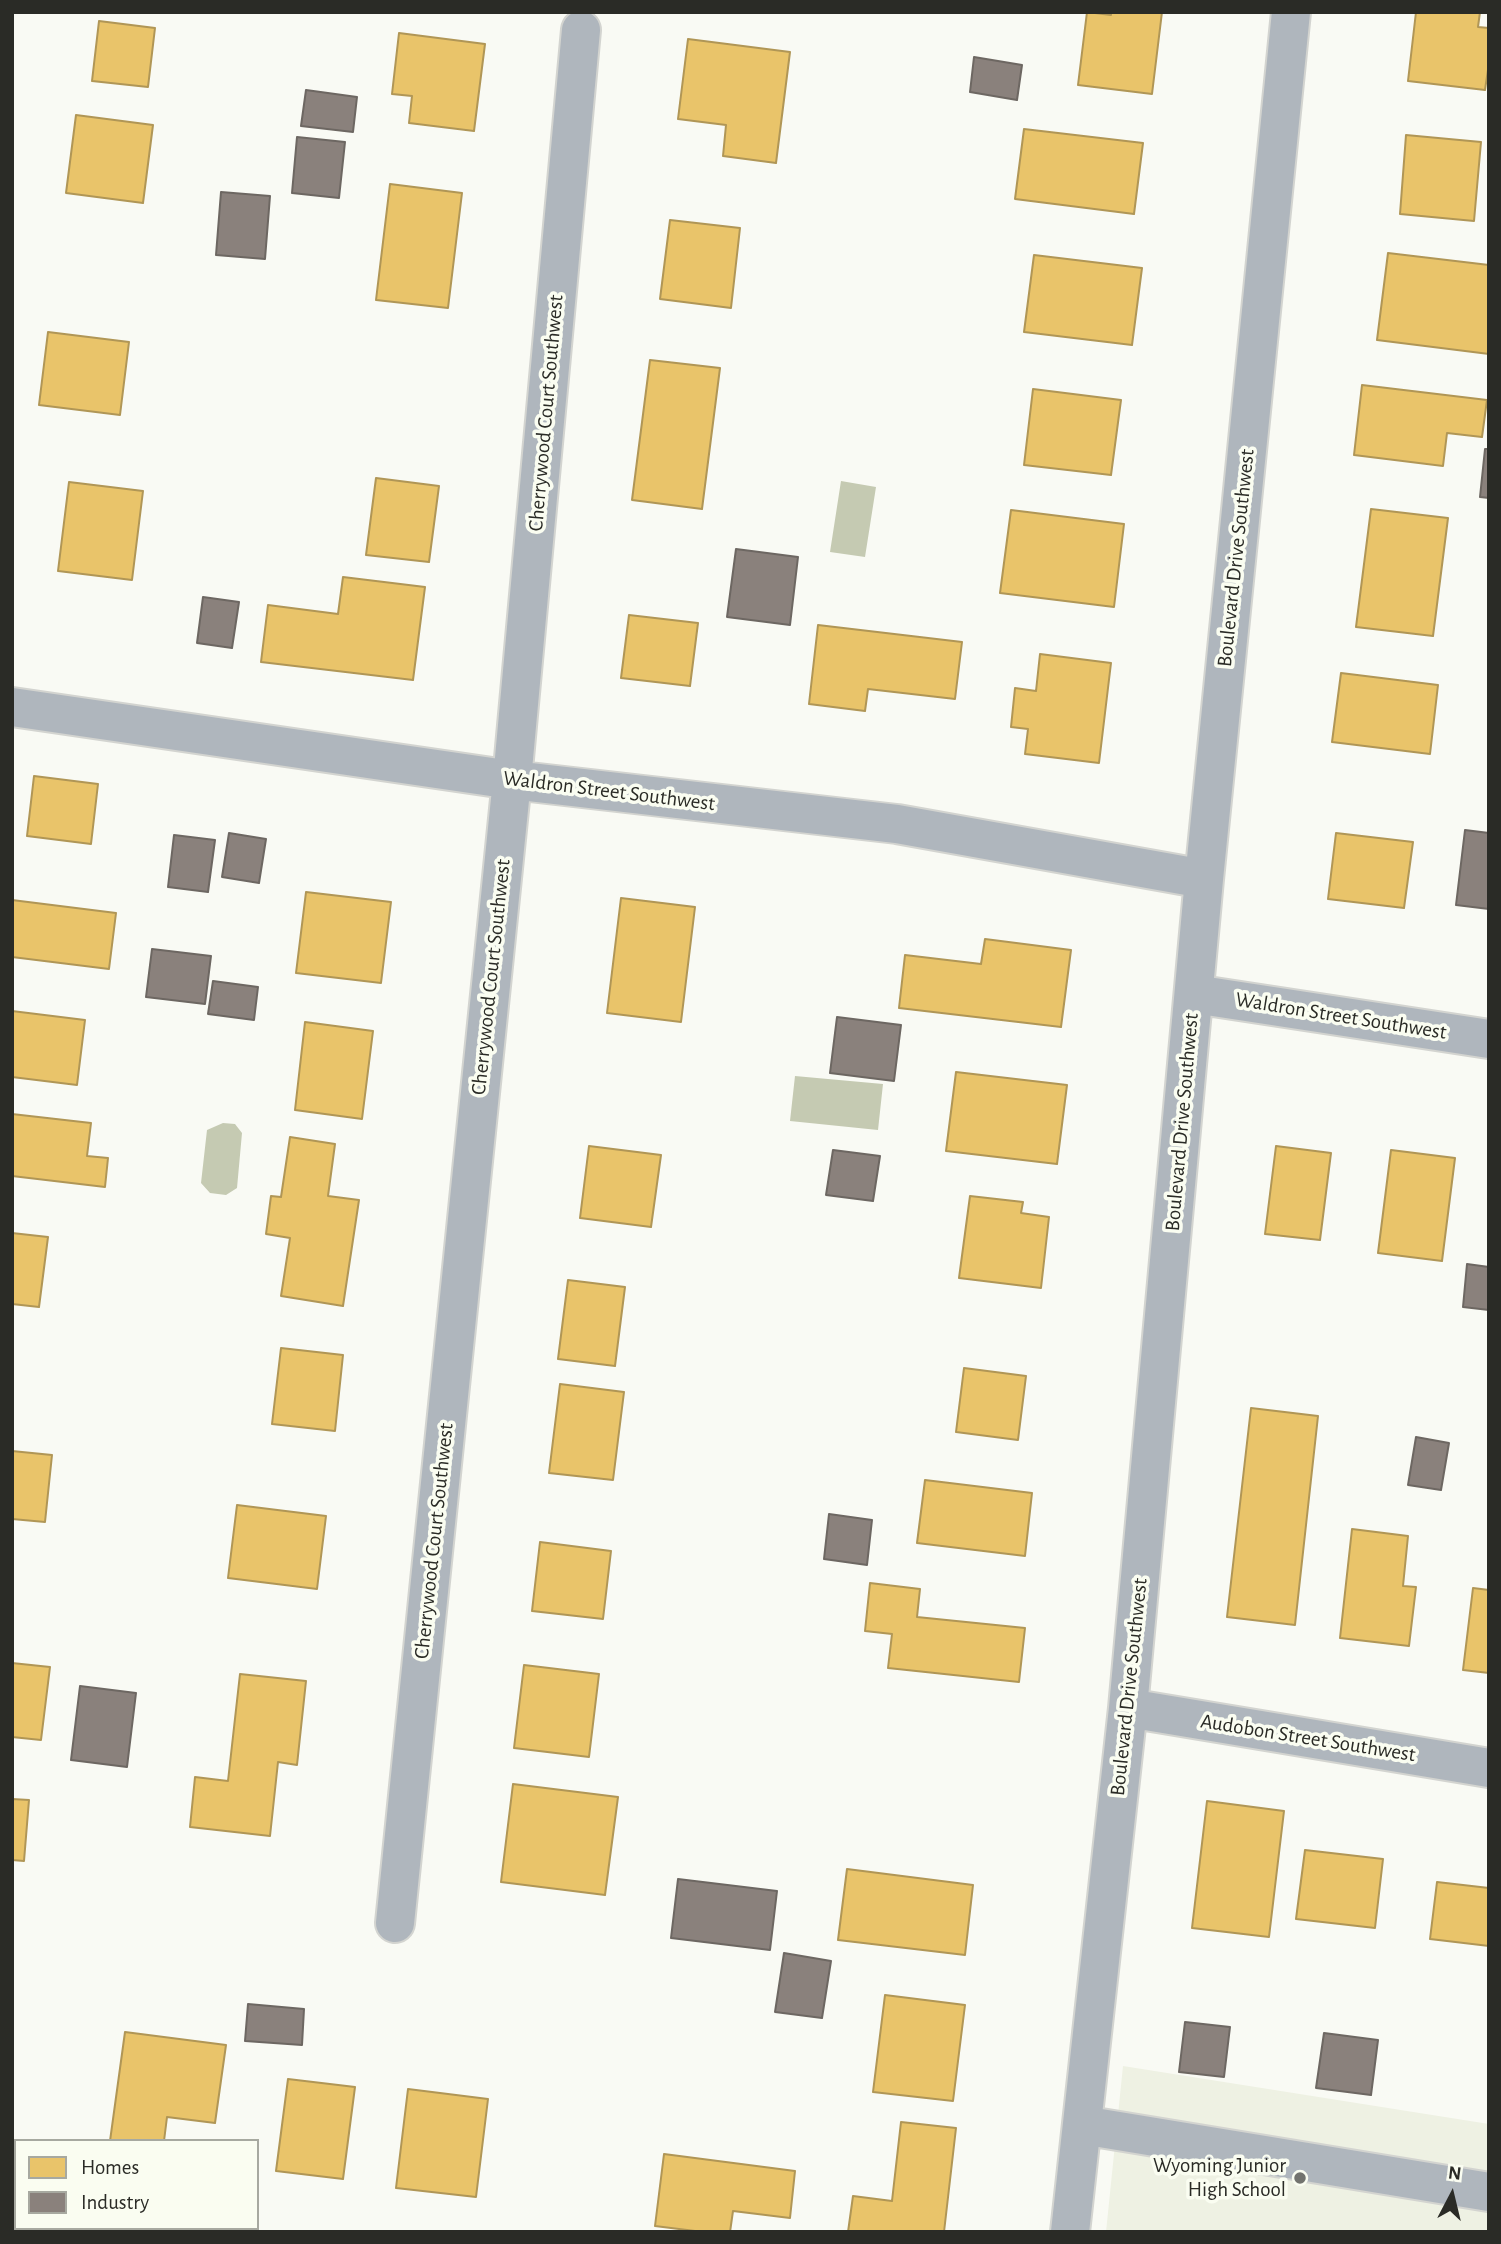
<!DOCTYPE html>
<style>
body{margin:0}
#map{position:relative;width:1501px;height:2244px;overflow:hidden;background:#f9faf4;font-family:"Alegreya Sans",sans-serif}
canvas{display:block}
.frame{position:absolute;inset:0;border:14px solid #2a2b26;pointer-events:none}
.legend{position:absolute;left:14px;top:2139px;width:245px;height:91px;box-sizing:border-box;background:#fafdf1;border:2px solid #a7a9a0;margin:0;padding:9px 12px;list-style:none;font-size:21px;color:#2a2b26}
.legend li{display:flex;align-items:center;gap:14px;height:35px}
.legend b{width:35px;border:2px solid #a7a9a0}
.north{position:absolute;left:1417px;top:2160px;width:70px;height:70px;-webkit-text-stroke:5px #fafdf1;paint-order:stroke;rotate:7deg;font-size:19px;font-weight:700;line-height:28px;text-align:center;color:#2a2b26}
.north::after{content:'';display:block;margin:auto;width:24px;height:32px;background:#2a2b26;clip-path:polygon(50% 0,100% 100%,50% 72%,0 100%)}
</style>
<div id="map">
<canvas width="1501" height="2244"></canvas>
<div class="frame"></div>
<ul class="legend">
<li><b style="height:19px;background:#e9c46a"></b>Homes</li>
<li><b style="height:19px;background:#8a817c"></b>Industry</li>
</ul>
<div class="north">N</div>
</div>
<script>
const context = document.querySelector('canvas').getContext('2d');
context.lineJoin = 'round';
function fill(path, color) { context.fillStyle = color; context.fill(path, 'evenodd'); }
function stroke(path, color, width, dash) { context.strokeStyle = color; context.lineWidth = width; context.lineCap = dash ? 'butt' : 'round'; context.setLineDash(dash || []); context.stroke(path); }
function drawText(font, color, halo, rows, align = 'center') {
  context.font = font + ' "Alegreya Sans",sans-serif'; context.lineWidth = 7; context.setLineDash([]); context.textBaseline = 'middle'; context.strokeStyle = halo; context.fillStyle = color; for (const [text, x, y, turn = 0] of rows) {
    context.save(); context.translate(x, y); context.rotate((+turn || 0) * Math.PI / 180); context.textAlign = isNaN(turn) ? turn : align; if (halo) context.strokeText(text, 0, 0); context.fillText(text, 0, 0); context.restore();
  }
}
fill(new Path2D(`
 M 1123,2066 L 1489,2124 L 1489,2232 L 1106,2232 Z`), '#eef1e3');
fill(new Path2D(`
 M 841,481 L 876,487 L 865,557 L 830,552 Z
 M 795,1076 L 883,1084 L 878,1130 L 790,1121 Z
 M 223,1123 L 235,1124 L 242,1133 L 237,1188 L 226,1195 L 210,1193 L 201,1183 L 207,1130 Z`), '#c5cab2');
const homes = new Path2D(`
 M 1087,12 L 1111,15 L 1111,12 L 1162,12 L 1152,94 L 1078,85 Z
 M 1416,12 L 1480,12 L 1478,27 L 1489,28 L 1489,63 L 1485,90 L 1408,81 Z
 M 99,21 L 155,28 L 148,87 L 92,81 Z
 M 399,33 L 485,44 L 474,131 L 409,123 L 412,96 L 392,94 Z
 M 688,39 L 790,52 L 776,163 L 723,156 L 726,125 L 678,119 Z
 M 76,115 L 153,125 L 143,203 L 66,193 Z
 M 1024,129 L 1143,143 L 1134,214 L 1015,199 Z
 M 1406,135 L 1481,142 L 1474,221 L 1400,214 Z
 M 390,184 L 462,193 L 448,308 L 376,300 Z
 M 670,220 L 740,228 L 731,308 L 660,299 Z
 M 1388,253 L 1489,265 L 1489,354 L 1377,340 Z
 M 1034,255 L 1142,268 L 1132,345 L 1024,332 Z
 M 48,332 L 129,342 L 120,415 L 39,405 Z
 M 650,360 L 720,368 L 702,509 L 632,500 Z
 M 1362,385 L 1487,400 L 1482,437 L 1447,433 L 1443,466 L 1354,455 Z
 M 1033,389 L 1121,400 L 1111,475 L 1024,465 Z
 M 376,478 L 439,486 L 429,562 L 366,555 Z
 M 69,482 L 143,491 L 132,580 L 58,571 Z
 M 1371,509 L 1448,518 L 1433,636 L 1356,627 Z
 M 1011,510 L 1124,524 L 1114,607 L 1000,593 Z
 M 343,577 L 425,587 L 413,680 L 261,662 L 268,605 L 338,614 Z
 M 629,615 L 698,623 L 690,686 L 621,678 Z
 M 818,625 L 962,642 L 955,699 L 868,689 L 865,711 L 809,704 Z
 M 1040,654 L 1111,663 L 1099,763 L 1025,754 L 1028,729 L 1011,727 L 1015,688 L 1036,691 Z
 M 1341,673 L 1438,685 L 1430,754 L 1332,742 Z
 M 34,776 L 98,784 L 91,844 L 27,836 Z
 M 1336,833 L 1413,842 L 1404,908 L 1328,899 Z
 M 306,892 L 391,902 L 381,983 L 296,973 Z
 M 621,898 L 695,907 L 681,1022 L 607,1013 Z
 M 12,900 L 116,913 L 109,969 L 12,957 Z
 M 985,939 L 1071,950 L 1061,1027 L 899,1008 L 905,955 L 981,964 Z
 M 12,1011 L 85,1020 L 77,1085 L 12,1077 Z
 M 305,1022 L 373,1031 L 362,1119 L 295,1110 Z
 M 956,1072 L 1067,1085 L 1057,1164 L 946,1151 Z
 M 12,1114 L 91,1123 L 87,1156 L 108,1158 L 105,1187 L 12,1176 Z
 M 290,1137 L 335,1144 L 328,1196 L 359,1200 L 343,1306 L 281,1296 L 290,1238 L 266,1234 L 271,1196 L 281,1197 Z
 M 589,1146 L 661,1155 L 651,1227 L 580,1218 Z
 M 1276,1146 L 1331,1153 L 1320,1240 L 1265,1234 Z
 M 1391,1150 L 1455,1158 L 1442,1261 L 1378,1253 Z
 M 970,1196 L 1023,1202 L 1021,1213 L 1049,1217 L 1041,1288 L 959,1278 Z
 M 12,1233 L 48,1237 L 39,1307 L 12,1304 Z
 M 568,1280 L 625,1287 L 615,1366 L 558,1359 Z
 M 281,1348 L 343,1355 L 335,1431 L 272,1424 Z
 M 964,1368 L 1026,1376 L 1018,1440 L 956,1432 Z
 M 560,1384 L 624,1392 L 613,1480 L 549,1473 Z
 M 1251,1408 L 1318,1416 L 1295,1625 L 1227,1617 Z
 M 12,1451 L 52,1455 L 45,1522 L 12,1519 Z
 M 925,1480 L 1032,1493 L 1025,1556 L 917,1543 Z
 M 237,1505 L 326,1516 L 317,1589 L 228,1578 Z
 M 1352,1529 L 1408,1536 L 1403,1586 L 1416,1587 L 1409,1646 L 1340,1638 Z
 M 540,1542 L 611,1551 L 603,1619 L 532,1611 Z
 M 870,1583 L 920,1589 L 917,1617 L 1025,1628 L 1019,1682 L 888,1668 L 892,1634 L 865,1631 Z
 M 1473,1588 L 1489,1590 L 1489,1673 L 1463,1670 Z
 M 12,1663 L 50,1667 L 41,1740 L 12,1737 Z
 M 524,1665 L 599,1674 L 589,1757 L 514,1748 Z
 M 240,1674 L 306,1681 L 297,1765 L 278,1762 L 270,1836 L 190,1827 L 195,1777 L 228,1781 Z
 M 513,1784 L 618,1797 L 605,1895 L 501,1882 Z
 M 12,1799 L 29,1800 L 24,1861 L 12,1860 Z
 M 1207,1801 L 1284,1811 L 1269,1937 L 1192,1928 Z
 M 1305,1850 L 1383,1859 L 1375,1928 L 1296,1919 Z
 M 847,1869 L 973,1885 L 965,1955 L 838,1940 Z
 M 1437,1882 L 1489,1888 L 1489,1946 L 1430,1939 Z
 M 885,1995 L 965,2005 L 953,2101 L 873,2092 Z
 M 125,2032 L 226,2045 L 215,2123 L 167,2117 L 164,2141 L 110,2141 Z
 M 288,2079 L 355,2087 L 343,2179 L 276,2171 Z
 M 408,2089 L 488,2099 L 476,2197 L 396,2188 Z
 M 901,2122 L 956,2128 L 944,2232 L 848,2232 L 853,2196 L 892,2201 Z
 M 664,2154 L 795,2171 L 790,2218 L 733,2211 L 730,2232 L 703,2232 L 655,2226 Z`);
fill(homes, '#e9c46a');
stroke(homes, '#b09656', 2);
const industry = new Path2D(`
 M 974,57 L 1022,65 L 1017,100 L 970,92 Z
 M 306,90 L 357,97 L 353,132 L 301,126 Z
 M 297,137 L 345,142 L 339,198 L 292,193 Z
 M 221,192 L 270,196 L 265,259 L 216,255 Z
 M 1485,449 L 1489,449 L 1489,498 L 1480,497 Z
 M 736,549 L 798,557 L 790,625 L 727,617 Z
 M 203,597 L 239,602 L 232,648 L 197,643 Z
 M 1465,830 L 1489,833 L 1489,909 L 1456,905 Z
 M 229,833 L 266,839 L 259,883 L 222,877 Z
 M 174,835 L 215,840 L 208,892 L 168,887 Z
 M 152,949 L 211,956 L 205,1004 L 146,997 Z
 M 213,981 L 258,987 L 254,1020 L 208,1014 Z
 M 837,1017 L 901,1025 L 894,1081 L 830,1073 Z
 M 833,1150 L 880,1156 L 873,1201 L 826,1195 Z
 M 1467,1264 L 1489,1267 L 1489,1310 L 1463,1307 Z
 M 1416,1437 L 1449,1443 L 1441,1490 L 1408,1485 Z
 M 829,1514 L 872,1520 L 867,1565 L 824,1559 Z
 M 80,1686 L 136,1693 L 127,1767 L 71,1760 Z
 M 678,1879 L 777,1891 L 770,1950 L 671,1938 Z
 M 784,1953 L 831,1961 L 822,2018 L 775,2012 Z
 M 248,2004 L 304,2009 L 302,2045 L 245,2041 Z
 M 1185,2022 L 1230,2027 L 1224,2077 L 1179,2072 Z
 M 1324,2033 L 1378,2040 L 1371,2095 L 1316,2088 Z`);
fill(industry, '#8a817c');
stroke(industry, '#6d6762', 2);
const minor = new Path2D(`
 M 12,707 L 512,780 L 897,824 L 1204,879
 M 1194,994 L 1489,1039
 M 1128,1708 L 1489,1768
 M 395,1923 L 512,780 L 581,30
 M 1082,2125 L 1489,2192
 M 1070,2232 L 1128,1708 L 1204,879 L 1291,12`);
stroke(minor, '#d3d4d0', 42);
stroke(minor, '#afb6bd', 38);
for (const [x, y, r, color] of [
 [1300,2178,7,"#72736e"]
]) { const dot = new Path2D(); dot.arc(x, y, r, 0, 2 * Math.PI); context.fillStyle = color; context.fill(dot); stroke(dot, '#fafdf1', 2.5); }
drawText('21px', '#2a2b26', '#fafdf1', [
 ["Cherrywood Court Southwest",546,413,-85],
 ["Boulevard Drive Southwest",1236,558,-84],
 ["Waldron Street Southwest",609,791,7],
 ["Cherrywood Court Southwest",491,977,-84],
 ["Waldron Street Southwest",1341,1016,9],
 ["Boulevard Drive Southwest",1182,1122,-85],
 ["Cherrywood Court Southwest",434,1541,-84],
 ["Boulevard Drive Southwest",1129,1687,-84],
 ["Audobon Street Southwest",1308,1738,9]
]);
drawText('21px', '#2a2b26', '#fafdf1', [
 ["Wyoming Junior",1286,2166],
 ["High School",1286,2190]
], 'right');
</script>
